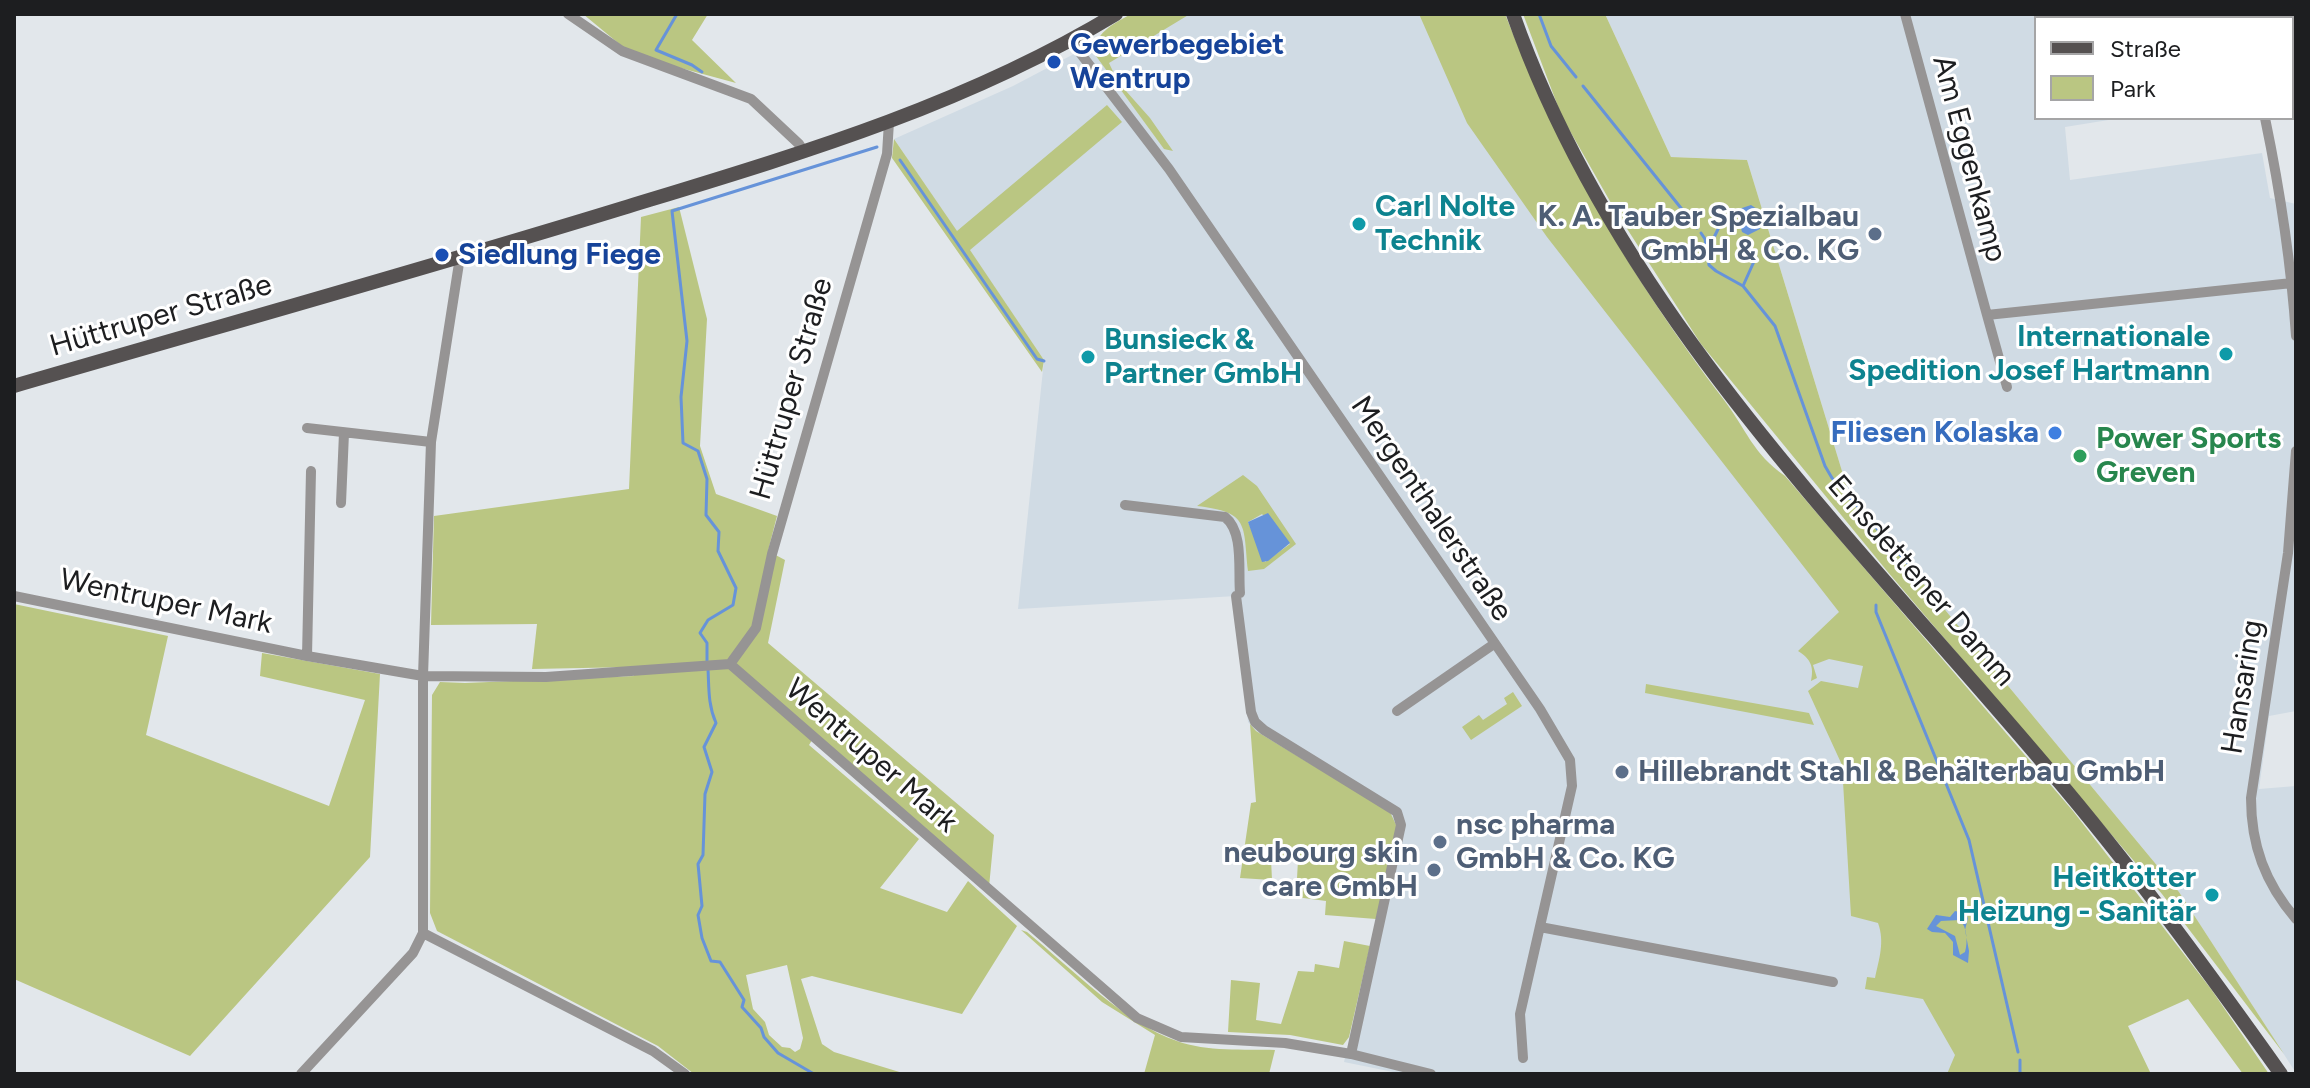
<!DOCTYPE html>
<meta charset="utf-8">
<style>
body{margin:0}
#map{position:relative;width:2310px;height:1088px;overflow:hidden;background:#e2e7eb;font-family:Figtree,sans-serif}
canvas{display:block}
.frame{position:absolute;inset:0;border:16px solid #1d1e20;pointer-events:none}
.legend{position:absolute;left:2034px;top:16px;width:260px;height:104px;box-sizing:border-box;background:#fff;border:2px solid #a5a5a6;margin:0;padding:10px 14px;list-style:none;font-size:24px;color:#1d1e20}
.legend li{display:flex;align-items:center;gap:16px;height:40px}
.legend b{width:40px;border:2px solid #a5a5a6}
</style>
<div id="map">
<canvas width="2310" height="1088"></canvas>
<div class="frame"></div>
<ul class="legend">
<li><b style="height:10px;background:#555151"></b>Straße</li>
<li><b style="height:22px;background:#bac682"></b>Park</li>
</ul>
</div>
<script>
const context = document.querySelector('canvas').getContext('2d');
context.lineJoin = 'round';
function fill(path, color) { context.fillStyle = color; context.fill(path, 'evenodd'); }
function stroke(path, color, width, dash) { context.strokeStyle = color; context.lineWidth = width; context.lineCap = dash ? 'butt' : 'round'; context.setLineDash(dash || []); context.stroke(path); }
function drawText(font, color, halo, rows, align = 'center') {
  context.font = font + ' Figtree,sans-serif'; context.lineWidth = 6; context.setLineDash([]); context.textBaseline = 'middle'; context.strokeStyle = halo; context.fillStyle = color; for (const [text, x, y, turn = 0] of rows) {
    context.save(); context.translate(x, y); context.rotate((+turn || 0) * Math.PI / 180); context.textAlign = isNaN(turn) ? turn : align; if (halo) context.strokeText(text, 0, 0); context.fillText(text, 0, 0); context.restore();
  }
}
fill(new Path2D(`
 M 1138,14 L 1495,14 L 1607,254 L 1868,604 L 2051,1074 L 1403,1074 L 1344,1062 L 1397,827 L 1256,731 L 1248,722 L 1236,596 L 1018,609 L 1044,360 L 894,139 L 1013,86 L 1072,55 Z
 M 1605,14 L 2142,14 L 2142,18 L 2036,18 L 2036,118 L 2121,118 L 2065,127 L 2070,180 L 2262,153 L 2270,198 L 2296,204 L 2296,711 L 2269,716 L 2259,789 L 2296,786 L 2296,1073 L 2179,892 L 1849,494 L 1747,160 L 1671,157 Z`), '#d0dbe4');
fill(new Path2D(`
 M 583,14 L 708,14 L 692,40 L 736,83 L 677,67 L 623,47 Z
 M 1131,14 L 1190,14 L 1109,63 L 1118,82 L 1150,118 L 1173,151 L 1164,149 L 1096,56 C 1092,33 1114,24 1131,14 Z
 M 1419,14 L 1505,14 C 1561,157 1631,278 1724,400 C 1746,429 1753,454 1785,476 L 2073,811 L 2211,989 L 2269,1074 L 2243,1074 L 2188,999 L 2128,1026 L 2151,1074 L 1947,1074 L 1955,1055 L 1923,999 L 1865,989 L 1867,977 L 1875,978 C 1879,959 1885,942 1878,923 L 1851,916 L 1842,765 L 1808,691 L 1821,681 L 1858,688 L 1863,666 L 1829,659 L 1813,665 L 1817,678 L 1811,681 C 1814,667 1811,659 1798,651 L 1839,612 L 1547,237 L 1467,123 Z
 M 1523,14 L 1605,14 L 1671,157 L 1747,160 L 1849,494 L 2179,892 L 2284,1054 L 2162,894 L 1887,571 L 1701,344 L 1615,210 L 1562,117 Z
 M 1107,105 L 1122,122 L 970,250 L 1044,360 L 1042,372 L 892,158 L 894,139 L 957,231 Z
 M 679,207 L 707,319 L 700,446 L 716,494 L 777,516 L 768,551 L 785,560 L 768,643 L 994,835 L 989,887 L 814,737 L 809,745 L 919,839 L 880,888 L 947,912 L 968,881 L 1017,926 L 962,1014 L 812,976 L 801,979 L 822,1044 L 834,1052 L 906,1074 L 694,1074 L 658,1046 L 437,931 L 430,913 L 432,695 L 440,682 L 465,683 L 634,676 L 632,667 L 532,669 L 537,624 L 431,625 L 434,516 L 629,489 L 641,217 ZM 787,965 L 803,1038 L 800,1049 L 795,1052 L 790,1048 L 782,1047 L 769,1035 L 765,1022 L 753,1009 L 746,975 Z
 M 1243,475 L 1257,486 L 1296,544 L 1264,569 L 1248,571 C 1243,525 1250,512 1197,506 ZM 1262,514 L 1290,544 L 1265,562 L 1248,522 Z
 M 14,604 L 168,636 L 146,735 L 329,806 L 365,700 L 260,676 L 262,653 L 380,674 L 370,857 L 190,1056 L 14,979 Z
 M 1646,684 L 1809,713 L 1814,725 L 1645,693 Z
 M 1513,692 L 1522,706 L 1471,740 L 1462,727 L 1479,715 L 1483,720 L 1507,704 L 1504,698 Z
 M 1250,724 L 1256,731 L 1390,812 L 1397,827 L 1376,919 L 1325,915 L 1326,901 L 1296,897 L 1298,860 L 1271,859 L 1272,880 L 1240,878 L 1251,803 L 1256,802 Z
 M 1021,930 L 1027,932 C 1071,968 1124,1023 1177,1041 C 1207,1052 1244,1049 1275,1050 L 1269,1074 L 1144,1074 L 1155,1035 L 1102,1002 Z
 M 1344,941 L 1370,946 L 1349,1037 L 1343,1045 L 1290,1035 L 1228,1032 L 1231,980 L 1260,983 L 1256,1020 L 1281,1024 L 1298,971 L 1314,972 L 1315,964 L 1339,968 Z`), '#bac682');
fill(new Path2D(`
 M 1751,205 L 1757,209 L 1760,229 L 1748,235 L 1742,232 L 1737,213 L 1739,209 Z
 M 1268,513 L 1290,543 L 1268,561 L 1262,562 L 1248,522 Z
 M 1955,911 L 1964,913 L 1968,918 L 1965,930 L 1969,951 L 1968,963 L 1953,955 L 1953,942 L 1945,933 L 1932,932 L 1927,929 L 1936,915 L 1950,917 ZM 1960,920 C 1967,927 1968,942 1965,952 L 1960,955 L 1955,936 L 1936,926 L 1941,921 Z`), '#6693d9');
stroke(new Path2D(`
 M 677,14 L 656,50 L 692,65 L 702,72
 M 1539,14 L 1551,46 L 1576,77
 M 1583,86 L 1697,228
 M 900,160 L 1037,359 L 1044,361
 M 1701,233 L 1705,239 L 1709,265 L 1716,271 L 1743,286 L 1775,326 L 1825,466 L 1832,478 L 1912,568 L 1909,576
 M 1708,250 L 1720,225
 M 1743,286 L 1756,257
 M 1876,605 L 1876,612 L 1969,840 L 2018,1052
 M 707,661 L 707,643 L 700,633 L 708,620 L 733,605 L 736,588 L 718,551 L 719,532 L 706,515 L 707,479 L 698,451 L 683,443 L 681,397 L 687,341 L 672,211 L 877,147
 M 708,669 C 709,688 708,705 716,723 L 704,747 L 712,772 L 705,794 L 703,855 L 698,864 L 702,906 L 698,915 L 702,938 L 711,961 L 720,962 L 744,1000 L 742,1007 L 761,1028 L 764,1037 L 778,1053 L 814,1074
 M 2020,1074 L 2020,1060`), '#6693d9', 3);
stroke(new Path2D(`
 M 568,14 L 622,51 L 751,99 L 799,144 L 804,152
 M 1905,14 L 1987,315 L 2292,283
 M 2055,14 L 2055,18
 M 2242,14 L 2243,18
 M 2292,39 L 2296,39
 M 1071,41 L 1169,169 L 1540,709 L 1570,760 L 1572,786 L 1520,1014 L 1523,1058
 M 2265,118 C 2280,190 2291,262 2296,336
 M 1987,315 L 2007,387
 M 307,428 L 431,442
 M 2296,451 L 2288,553 L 2251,798 C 2251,845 2265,883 2296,919
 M 341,503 L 344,433
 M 1125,505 L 1225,517 C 1244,532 1238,570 1240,593
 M 14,596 L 307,656 L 423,676 L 546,677 L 730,664 L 1137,1018 L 1181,1037 L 1285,1043 L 1351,1054
 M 1236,596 L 1251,712 L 1255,722 L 1264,730 L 1397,812 L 1401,825 L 1351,1054 L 1431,1074
 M 307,656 L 311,471
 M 730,664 L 756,628 L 772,554 L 887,154 L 889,122
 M 1397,711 L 1494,644
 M 1540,927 L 1833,982
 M 423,933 L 653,1051 L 685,1074
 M 301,1074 L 413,953 L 423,933 L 423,676 L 431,442 L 460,257`), '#969494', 10);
stroke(new Path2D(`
 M 1513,14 C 1620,319 1864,547 2066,790 C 2142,881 2212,977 2281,1074
 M 14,386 C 217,327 421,270 623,208 C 793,156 962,107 1116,14`), '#555151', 14);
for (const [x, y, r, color] of [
 [1054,62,8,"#1a4fb4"],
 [1359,224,8,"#0f9aa8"],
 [1875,234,8,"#5c6f8a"],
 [442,255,8,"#1a4fb4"],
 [2226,354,8,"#0f9aa8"],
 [1088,357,8,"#0f9aa8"],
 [2055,433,8,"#3f7fe0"],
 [2080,456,8,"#2e9e5b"],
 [1622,772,8,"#5c6f8a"],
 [1440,842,8,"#5c6f8a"],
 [1434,870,8,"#5c6f8a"],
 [2212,895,8,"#0f9aa8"]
]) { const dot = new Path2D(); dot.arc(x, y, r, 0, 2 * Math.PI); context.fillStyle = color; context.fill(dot); stroke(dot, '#fff', 3); }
drawText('bold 30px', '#164399', '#fff', [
 ["Gewerbegebiet",1070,45],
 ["Wentrup",1070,79],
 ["Siedlung Fiege",458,255]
], 'left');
drawText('30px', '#1d1e20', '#fff', [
 ["Am Eggenkamp",1969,159,75],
 ["Hüttruper Straße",161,316,-16],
 ["Hüttruper Straße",792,389,-74],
 ["Mergenthalerstraße",1431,509,56],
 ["Emsdettener Damm",1921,581,49],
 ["Wentruper Mark",166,602,12],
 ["Hansaring",2243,687,-81],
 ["Wentruper Mark",871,756,41]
]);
drawText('bold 30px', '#0d838f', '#fff', [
 ["Carl Nolte",1375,207],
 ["Technik",1375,241],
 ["Internationale",2210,337,"right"],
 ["Spedition Josef Hartmann",2210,371,"right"],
 ["Bunsieck &",1104,340],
 ["Partner GmbH",1104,374],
 ["Heitkötter",2196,878,"right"],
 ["Heizung - Sanitär",2196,912,"right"]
], 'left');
drawText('bold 30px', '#4e5e75', '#fff', [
 ["K. A. Tauber Spezialbau",1859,217],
 ["GmbH & Co. KG",1859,251],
 ["Hillebrandt Stahl & Behälterbau GmbH",1638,772,"left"],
 ["nsc pharma",1456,825,"left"],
 ["GmbH & Co. KG",1456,859,"left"],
 ["neubourg skin",1418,853],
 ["care GmbH",1418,887]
], 'right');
drawText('bold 30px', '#366cbe', '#fff', [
 ["Fliesen Kolaska",2039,433]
], 'right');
drawText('bold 30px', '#27864d', '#fff', [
 ["Power Sports",2096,439],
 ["Greven",2096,473]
], 'left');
</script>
